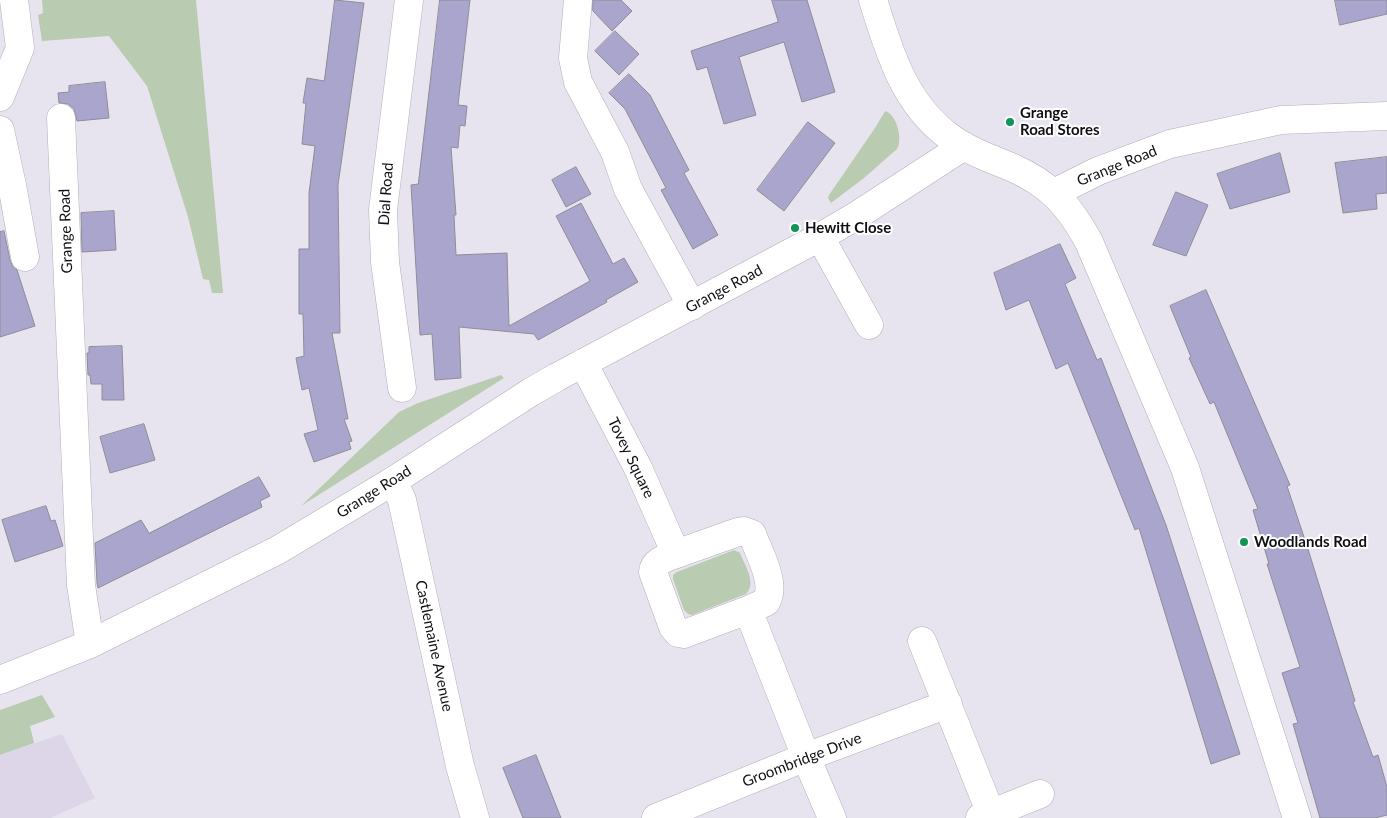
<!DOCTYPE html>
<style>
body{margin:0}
canvas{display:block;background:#e8e4ef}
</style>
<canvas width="1387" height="818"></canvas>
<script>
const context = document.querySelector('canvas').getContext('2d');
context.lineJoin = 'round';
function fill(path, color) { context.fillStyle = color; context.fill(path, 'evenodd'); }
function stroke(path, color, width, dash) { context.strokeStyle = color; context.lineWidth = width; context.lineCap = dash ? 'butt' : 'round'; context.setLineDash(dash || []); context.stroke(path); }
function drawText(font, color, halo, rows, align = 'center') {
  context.font = font + ' Lato,sans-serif'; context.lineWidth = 4; context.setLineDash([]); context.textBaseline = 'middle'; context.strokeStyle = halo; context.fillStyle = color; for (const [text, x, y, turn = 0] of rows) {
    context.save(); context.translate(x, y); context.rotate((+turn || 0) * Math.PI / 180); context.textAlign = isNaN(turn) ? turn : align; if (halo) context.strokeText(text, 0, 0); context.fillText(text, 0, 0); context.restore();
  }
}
fill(new Path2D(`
 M 62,734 L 95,798 L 50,818 L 0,818 L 0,755 Z`), '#ddd6e8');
fill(new Path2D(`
 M 42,0 L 196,0 L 223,293 L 212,293 L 209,280 L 203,279 L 188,217 L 147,86 L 109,36 L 42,41 L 38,15 L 43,13 Z
 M 886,111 C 897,116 903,139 897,149 L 864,178 L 831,203 L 828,198 L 829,195 L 875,128 L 884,113 Z
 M 501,375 L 504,378 L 301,506 L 399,412 L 418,403 Z
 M 734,550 L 740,553 C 745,566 757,583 746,594 L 692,615 L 688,614 L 684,610 L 673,579 L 673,575 L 677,572 Z
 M 42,695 L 55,717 L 30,726 L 34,743 L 0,755 L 0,710 Z`), '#b9cbb1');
const building = new Path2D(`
 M 335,0 L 364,3 L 338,185 L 340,333 L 332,333 L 348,419 L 344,419 L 352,441 L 349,442 L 351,449 L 314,462 L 304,434 L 318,430 L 309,388 L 302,390 L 296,358 L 304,356 L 303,314 L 299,314 L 299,249 L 309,249 L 309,193 L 315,146 L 302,144 L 306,103 L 303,103 L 307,78 L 324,81 Z
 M 440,0 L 470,0 L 458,105 L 467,106 L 465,126 L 460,125 L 458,148 L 451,147 L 456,215 L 454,215 L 456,255 L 507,253 L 509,326 L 590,281 L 556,216 L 581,203 L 613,264 L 624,258 L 638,282 L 606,300 L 607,302 L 538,340 L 534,334 L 459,327 L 461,378 L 435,380 L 432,334 L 420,335 L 411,185 L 418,184 Z
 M 593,0 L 621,0 L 632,11 L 612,31 L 593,11 Z
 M 772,0 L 807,0 L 835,92 L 802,102 L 784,42 L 739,57 L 756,115 L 724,124 L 707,67 L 697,70 L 691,51 L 778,22 Z
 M 1335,0 L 1387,0 L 1387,14 L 1340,25 Z
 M 615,31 L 639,54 L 619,75 L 595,51 Z
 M 629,74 L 650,95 L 689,170 L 684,173 L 718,235 L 693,249 L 661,190 L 666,188 L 625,109 L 609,93 Z
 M 105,82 L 109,118 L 77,121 L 74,109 L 68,104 L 59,103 L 58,93 L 69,92 L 69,86 Z
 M 808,122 L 835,143 L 784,211 L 757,190 Z
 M 1280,153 L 1290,192 L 1230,209 L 1217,174 Z
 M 1387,157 L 1387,193 L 1376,194 L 1377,209 L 1343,213 L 1335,163 Z
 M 576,167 L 591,194 L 566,207 L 552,180 Z
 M 1176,192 L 1208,205 L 1186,256 L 1153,245 Z
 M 114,211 L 116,250 L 82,252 L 81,213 Z
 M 4,231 L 10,260 L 13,267 L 17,270 L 35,326 L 0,337 L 0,232 Z
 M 1060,244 L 1076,278 L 1065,284 L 1097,360 L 1101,358 L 1166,525 L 1240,754 L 1211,764 L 1139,528 L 1135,530 L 1068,363 L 1056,369 L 1029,300 L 1006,310 L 994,273 Z
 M 1206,290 L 1290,485 L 1287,486 L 1308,549 L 1355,701 L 1353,702 L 1373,757 L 1378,755 L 1387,787 L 1387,815 L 1375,818 L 1320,818 L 1293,724 L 1298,723 L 1282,673 L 1300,667 L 1267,564 L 1269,564 L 1253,510 L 1258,509 L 1214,402 L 1210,404 L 1189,358 L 1191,357 L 1170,306 Z
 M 122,346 L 124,400 L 102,400 L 102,384 L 91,384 L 90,375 L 88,375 L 87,353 L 89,353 L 89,347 Z
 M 144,424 L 155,460 L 110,473 L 100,437 Z
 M 259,477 L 270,496 L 260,501 L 262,507 L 98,588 L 97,583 L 95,543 L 141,520 L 149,533 Z
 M 46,506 L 51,521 L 55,520 L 63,546 L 15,562 L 2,520 Z
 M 536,755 L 561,818 L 523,818 L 503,768 Z`);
fill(building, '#a9a5cc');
stroke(building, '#8e8d97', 1);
const minor = new Path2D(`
 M 578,0 L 573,58 L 578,82 L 615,152 L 628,189 L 692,306
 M 0,97 L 20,48 L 14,0
 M 61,118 L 81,585 L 90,644
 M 0,130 L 12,185 L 25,257
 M 1054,193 L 1098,171 L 1170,144 L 1281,120 L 1387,116
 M 820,237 L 869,325
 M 583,363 L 638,468 L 676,554 L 738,532 L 744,531 L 752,534 C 759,553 777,584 766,602 L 748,610 L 806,757 L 832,818
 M 402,388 L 385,262 L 383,210 L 409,0
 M 393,481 L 402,500 L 460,766 L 475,818
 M 676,554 C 666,558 654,561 653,572 L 673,627 L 678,633 L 684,634 L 748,610
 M 922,641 L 991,814
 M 656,818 L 806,757 L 948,704
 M 980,818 L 1040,794`);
const tertiary = new Path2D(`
 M 873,0 C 889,51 903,101 947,135 C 966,150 989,158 1011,167 C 1050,184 1069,205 1089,242 L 1185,468 L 1297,818
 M 0,680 L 90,644 L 278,550 L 393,481 L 531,392 L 557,377 L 820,237 L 856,216 L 964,146`);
stroke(minor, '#b2aeb9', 29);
stroke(tertiary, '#b2aeb9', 29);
stroke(minor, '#fff', 28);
stroke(tertiary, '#fff', 28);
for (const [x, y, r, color] of [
 [1010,122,5,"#0f9554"],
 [795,228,5,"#0f9554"],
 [1244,542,5,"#0f9554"]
]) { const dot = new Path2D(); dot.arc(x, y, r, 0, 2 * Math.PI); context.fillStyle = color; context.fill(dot); stroke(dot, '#fff', 2); }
drawText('bold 15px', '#100f13', '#fff', [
 ["Grange",1020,113],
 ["Road Stores",1020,130],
 ["Hewitt Close",805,228],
 ["Woodlands Road",1254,542]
], 'left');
drawText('15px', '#100f13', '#fff', [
 ["Grange Road",1117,166,-22],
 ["Dial Road",386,194,-86],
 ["Grange Road",66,231,-92],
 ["Grange Road",724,289,-28],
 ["Tovey Square",631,458,64],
 ["Grange Road",374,492,-32],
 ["Castlemaine Avenue",434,646,78],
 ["Groombridge Drive",802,760,-21]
]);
</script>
